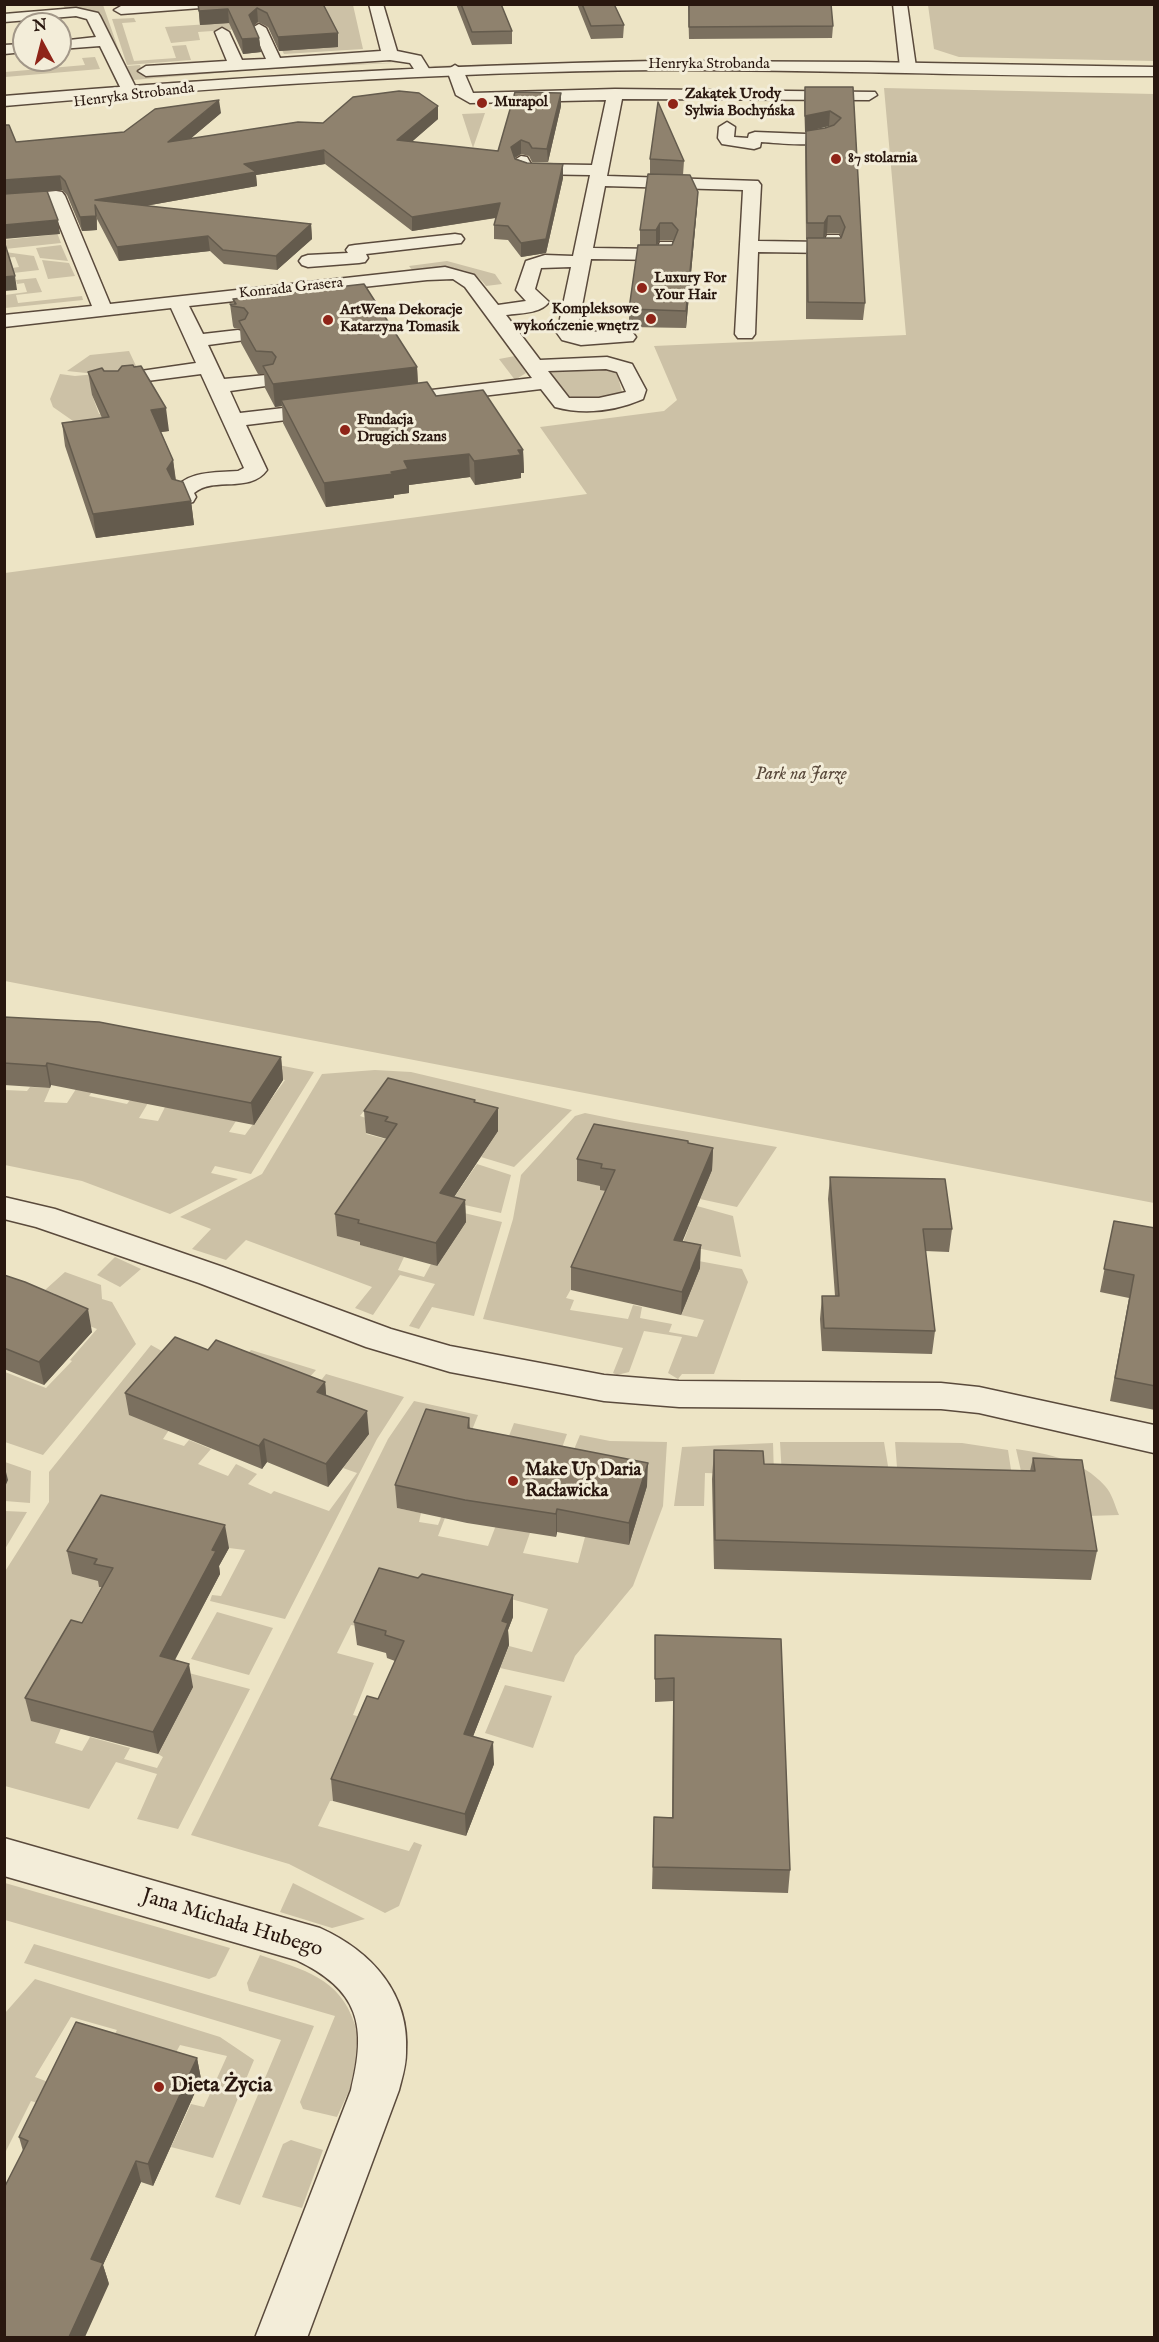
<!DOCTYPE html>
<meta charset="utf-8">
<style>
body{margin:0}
#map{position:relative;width:1159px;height:2342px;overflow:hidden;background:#ede4c5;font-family:"IM FELL English",serif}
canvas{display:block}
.frame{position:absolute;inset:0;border:6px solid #29170f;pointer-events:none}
.north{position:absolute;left:12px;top:12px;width:60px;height:60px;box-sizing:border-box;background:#f3edd9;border:2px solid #a29788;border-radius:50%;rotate:353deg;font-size:16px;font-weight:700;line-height:24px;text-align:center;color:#29170f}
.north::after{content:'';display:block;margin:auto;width:21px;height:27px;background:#8f2418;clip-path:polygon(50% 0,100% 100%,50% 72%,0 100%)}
</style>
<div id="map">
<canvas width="1159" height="2342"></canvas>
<div class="frame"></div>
<div class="north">N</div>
</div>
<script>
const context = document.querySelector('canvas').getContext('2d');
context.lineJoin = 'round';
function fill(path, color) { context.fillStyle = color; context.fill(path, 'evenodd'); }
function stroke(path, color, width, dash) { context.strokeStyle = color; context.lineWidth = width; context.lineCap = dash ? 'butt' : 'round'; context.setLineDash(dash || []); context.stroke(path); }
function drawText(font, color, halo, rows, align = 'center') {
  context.font = font + ' "IM FELL English",serif'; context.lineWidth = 6; context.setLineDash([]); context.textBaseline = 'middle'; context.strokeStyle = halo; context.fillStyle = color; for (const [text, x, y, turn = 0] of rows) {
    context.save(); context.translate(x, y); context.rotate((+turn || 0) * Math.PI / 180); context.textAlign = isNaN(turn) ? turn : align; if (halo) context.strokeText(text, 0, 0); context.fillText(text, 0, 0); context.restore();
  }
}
fill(new Path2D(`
 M 315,4 L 353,5 L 363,49 L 284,54 L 278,42 Z
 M 63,5 L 103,5 L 124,65 L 99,13 L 87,10 L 63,12 L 65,8 Z
 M 928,5 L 1154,5 L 1154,61 L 959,57 L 934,49 Z
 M 134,18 L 136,22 L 122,23 L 134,61 L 176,58 L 172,46 L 186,45 L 191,60 L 127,65 L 112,19 Z
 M 282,19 L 270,27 L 198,32 L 200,40 L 171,43 L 165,27 Z
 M 95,57 L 100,69 L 5,77 L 5,72 L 85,65 L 82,58 Z
 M 693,59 L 696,60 L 435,67 L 429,66 Z
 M 322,61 L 323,65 L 412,62 L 254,70 L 133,80 L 127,66 L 140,65 L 144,77 L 183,75 L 182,70 L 214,68 L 215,72 L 291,67 L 290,63 Z
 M 413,67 L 144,85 L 137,84 Z
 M 884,88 L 1154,94 L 1154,1203 L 5,981 L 5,573 L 587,494 L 540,427 L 664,411 L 677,400 L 654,346 L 906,335 Z
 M 485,113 L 473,148 L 462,114 Z
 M 49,212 L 61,243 L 5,249 L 4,240 L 50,235 Z
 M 61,245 L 68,261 L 40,258 L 36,248 Z
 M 5,252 L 34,256 L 39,270 L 13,273 L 12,268 L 19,267 L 15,257 L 5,258 Z
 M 42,260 L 69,263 L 75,276 L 48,279 Z
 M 447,261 L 495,274 L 502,284 L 486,286 C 470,262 438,269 413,271 L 409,266 Z
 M 36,278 L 42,292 L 16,295 L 18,303 L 82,296 L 83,300 L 5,308 L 5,295 L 27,292 L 24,283 L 17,284 L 16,280 Z
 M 129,351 L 137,368 L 122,371 L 171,368 L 92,395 L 99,414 L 104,413 L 106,418 L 93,435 L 53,407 L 50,399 L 60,374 L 75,376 L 96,374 L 67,371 L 90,355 Z
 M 515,356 L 526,373 L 515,380 L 499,359 Z
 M 600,368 L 617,373 L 622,392 C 610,399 582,404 569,396 C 562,391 555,379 551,372 Z
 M 217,1053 L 314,1072 L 251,1174 L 215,1166 L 211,1173 L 238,1179 L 170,1214 L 82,1181 L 5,1165 L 5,1090 L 27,1091 L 30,1087 L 50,1088 L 44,1102 L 67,1103 L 76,1089 L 92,1092 L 89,1096 L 127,1104 L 130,1100 L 148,1103 L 139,1118 L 158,1121 L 165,1107 L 236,1121 L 229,1132 L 245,1135 L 285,1080 L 209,1065 Z
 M 375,1070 L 411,1072 L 572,1110 L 514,1167 L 481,1157 L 498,1131 L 370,1103 L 360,1116 L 375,1121 L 366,1134 L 389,1140 L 361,1245 L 404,1257 L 398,1270 L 424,1277 L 431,1264 L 437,1266 L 447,1209 L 502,1222 L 474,1316 L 432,1307 L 419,1329 L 409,1326 L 435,1284 L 400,1275 L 373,1315 L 355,1308 L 372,1287 L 246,1240 L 226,1260 L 192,1249 L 211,1229 L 180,1217 L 262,1174 L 322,1074 Z
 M 585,1113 L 624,1121 L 777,1147 L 737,1207 L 700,1199 L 711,1170 L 577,1181 L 602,1186 L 624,1195 L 566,1298 L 574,1300 L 570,1310 L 628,1319 L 633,1305 L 642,1307 L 640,1318 L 672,1324 L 669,1332 L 697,1337 L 704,1320 L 681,1315 L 699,1268 L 677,1257 L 742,1269 L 748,1282 L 714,1374 L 682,1374 L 678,1379 L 668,1373 L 682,1337 L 644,1331 L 629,1372 L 617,1375 L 613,1373 L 623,1348 L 483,1319 L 513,1219 L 521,1175 L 575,1116 Z
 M 477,1164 L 511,1175 L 501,1213 L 451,1202 Z
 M 697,1206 L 733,1216 L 741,1257 L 682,1245 Z
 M 115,1257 L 141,1269 L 120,1287 L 97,1275 Z
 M 65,1272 L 101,1285 L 102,1299 L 112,1302 L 136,1344 L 43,1455 L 5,1442 L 5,1372 L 46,1388 L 72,1361 L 70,1360 L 97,1329 L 53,1311 L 49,1300 L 55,1294 L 45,1290 Z
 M 151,1345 L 178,1360 L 173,1424 L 163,1439 L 184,1446 L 189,1440 L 211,1449 L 198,1464 L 228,1476 L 236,1464 L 257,1474 L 248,1484 L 271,1494 L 274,1491 L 329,1511 L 357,1473 L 343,1468 L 369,1434 L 320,1415 L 308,1397 L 326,1374 L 404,1397 L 377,1439 L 285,1619 L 210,1601 L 212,1595 L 221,1596 L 245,1550 L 229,1548 L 102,1582 L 118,1591 L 55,1743 L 82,1751 L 90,1737 L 130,1748 L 124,1759 L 157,1768 L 163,1757 L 158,1754 L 185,1672 L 250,1689 L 178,1829 L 137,1819 L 157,1774 L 116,1762 L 89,1809 L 5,1786 L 4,1573 L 49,1502 L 49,1472 Z
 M 251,1350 L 316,1370 L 299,1389 L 237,1365 Z
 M 414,1401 L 478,1415 L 464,1450 L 397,1508 L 421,1513 L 419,1522 L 438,1525 L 444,1510 L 448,1510 L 438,1536 L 488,1546 L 498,1520 L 532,1527 L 523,1553 L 578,1563 L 585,1537 L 570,1459 L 580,1435 L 610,1441 L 667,1442 L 663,1506 L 633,1586 L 575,1656 L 564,1682 L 500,1668 L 509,1646 L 532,1652 L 548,1609 L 470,1588 L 365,1627 L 351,1625 L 337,1653 L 374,1663 L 353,1715 L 369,1719 L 333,1801 L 330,1801 L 318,1826 L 409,1851 L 414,1842 L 422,1845 L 399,1906 L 385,1913 L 289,1864 L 191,1835 L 388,1439 Z
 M 514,1423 L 567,1434 L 556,1464 L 502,1454 Z
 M 780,1442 L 884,1442 L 890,1478 L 782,1476 Z
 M 895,1442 L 962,1443 L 1008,1450 L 1013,1483 L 898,1480 Z
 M 773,1443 L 774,1475 L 705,1473 L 704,1506 L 674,1506 L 682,1447 Z
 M 1016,1449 C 1049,1454 1082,1460 1105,1486 C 1112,1493 1115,1506 1119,1515 L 1088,1516 L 1023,1480 Z
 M 5,1462 L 31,1471 L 30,1503 L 5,1501 Z
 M 5,1511 L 27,1512 L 5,1549 L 4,1511 Z
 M 217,1612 L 273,1628 L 249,1675 L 191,1659 Z
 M 505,1685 L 552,1696 L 533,1748 L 485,1733 Z
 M 4,1883 L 5,1883 L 230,1948 L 216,1976 L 209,1979 L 5,1920 Z
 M 293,1883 L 365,1919 L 332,1928 L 280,1912 Z
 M 34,1944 L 314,2026 L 240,2205 L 215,2197 L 281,2040 L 24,1963 Z
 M 260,1955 C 303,1970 340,1977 355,2025 C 360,2038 361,2053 358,2066 C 354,2083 344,2101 337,2117 L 303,2109 L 300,2102 L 335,2016 L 249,1991 L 247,1983 Z
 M 35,1979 L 220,2037 L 254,2060 L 213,2158 L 171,2147 L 191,2104 L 204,2107 L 227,2056 L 180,2045 L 167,2069 L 105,2051 L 117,2030 L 71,2017 L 35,2077 L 61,2087 L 51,2107 L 31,2101 L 5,2153 L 5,2013 Z
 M 291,2140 L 323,2150 L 302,2208 L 262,2197 L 283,2144 Z`), '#ccc1a6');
const minor = new Path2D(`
 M 137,4 L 208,4 L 201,8 L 121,14 L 114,10 L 121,6 Z
 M 369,4 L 383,4 L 397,51 L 421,56 L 431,72 L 428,75 L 418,75 L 410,63 L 390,60 L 146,76 L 138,71 L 146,66 L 227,61 L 215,32 L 222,28 L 229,32 L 242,60 L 266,59 L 252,28 L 259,24 L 266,28 L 280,58 L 381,51 Z
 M 893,4 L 907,4 L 916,67 L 913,70 L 908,72 L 900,67 Z
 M 76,8 L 98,13 L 100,16 L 137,90 L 135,93 L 123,93 L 100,46 L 60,49 L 60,41 L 96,37 L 87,19 L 76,16 L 4,22 L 4,14 Z
 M 24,44 L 24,52 L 4,54 L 4,45 Z
 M 455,65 L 463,70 L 473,93 L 615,89 L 875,92 L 877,95 L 869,100 L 622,99 L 607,176 L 758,181 L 761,185 L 758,241 L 824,242 L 827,235 L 839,235 C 843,241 843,246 839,252 L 833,253 L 758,252 L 755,334 L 752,338 L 738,338 L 735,334 L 743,190 L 605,186 L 593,248 L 657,249 L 660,242 L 672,242 L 675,246 L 671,259 L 665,260 L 591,259 L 577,332 L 626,331 L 633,333 L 636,337 L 633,341 L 581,345 L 562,340 L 557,333 L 571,267 L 541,268 L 535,289 L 549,302 C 540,314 520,313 506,315 L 540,360 L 607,357 L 632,364 L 646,390 L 643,399 C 615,411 584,415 555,407 L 541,389 L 390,407 L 383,405 L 380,401 L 383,397 L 390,395 L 532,378 L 465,287 L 453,279 L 427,280 L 189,306 L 203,334 L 238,330 L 245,332 L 248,336 L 245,340 L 208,345 L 224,379 L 266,375 L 273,377 L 276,381 L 273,385 L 230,391 L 240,413 L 327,403 L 334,405 L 337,409 L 334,413 L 327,415 L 246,425 L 267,470 C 250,494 214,476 194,493 L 196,497 L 193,502 L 185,504 L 177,502 L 172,492 C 187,470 214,473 238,471 L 244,468 L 201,374 L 124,384 L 121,391 L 107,391 L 103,380 L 106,376 L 196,363 L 171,308 L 4,327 L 4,315 L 92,306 L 50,202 L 4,206 L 4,196 L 56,191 L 62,192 L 65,196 L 110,304 L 445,267 L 474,275 L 498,305 L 526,301 L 516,290 L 526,261 L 545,255 L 573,256 L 590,175 L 528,174 L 516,170 L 513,161 L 521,156 L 527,157 L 531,164 L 592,165 L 606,100 L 470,103 L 456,95 L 447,70 ZM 606,369 L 617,372 L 626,392 L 599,398 L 569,398 L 548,371 Z
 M 727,122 L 735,127 L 734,137 L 748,138 L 749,134 L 755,132 L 806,134 L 830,128 L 838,133 C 825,150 781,143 761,142 L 760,147 L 754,149 L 722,144 L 718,138 L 719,127 Z
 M 455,234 L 461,235 L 464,239 L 461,243 L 366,254 L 368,258 L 365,262 L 359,263 L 308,267 L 302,265 L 299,261 L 302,257 L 308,255 L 348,253 L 346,250 L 349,246 L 355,245 Z
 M 4,1197 L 55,1209 L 223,1267 L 391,1329 L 450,1346 L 604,1375 L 679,1381 L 941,1383 L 979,1387 L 1154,1425 L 1154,1453 L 979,1413 L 941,1409 L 679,1407 L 604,1401 L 450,1372 L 366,1347 L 199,1283 L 36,1227 L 4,1219 Z
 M 4,1838 L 320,1928 C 371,1951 410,1993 406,2053 C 406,2066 402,2078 399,2090 L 307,2338 L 255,2338 L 351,2090 C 367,2026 360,1990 296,1960 L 4,1876 Z`);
const tertiary = new Path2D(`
 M 654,61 L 868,62 L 1154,67 L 1154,76 C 989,77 823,69 657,70 C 439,72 222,87 4,106 L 4,96 C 221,78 437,65 654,61 Z`);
stroke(minor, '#5a4a3c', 3);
stroke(tertiary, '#5a4a3c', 3);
fill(minor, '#f3edd9');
fill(tertiary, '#f3edd9');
fill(new Path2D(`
 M 198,4 L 323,4 L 338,47 L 279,51 L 268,27 L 258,22 L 254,26 L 259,38 L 261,52 L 243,54 L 229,23 L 200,25 Z
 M 456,4 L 501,4 L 512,31 L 512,44 L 472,45 Z
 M 577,4 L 614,4 L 624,25 L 623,38 L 591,39 Z
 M 688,4 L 831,4 L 833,26 L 832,38 L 689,39 Z
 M 805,87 L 853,87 L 865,303 L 863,320 L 806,319 L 806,255 L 807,239 L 806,239 L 805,146 L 806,131 L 805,132 L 804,102 ZM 829,126 L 830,126 L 825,128 L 810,130 ZM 827,233 L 839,233 L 841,237 L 841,238 L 824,238 Z
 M 438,106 L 438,119 L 411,142 L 498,151 L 561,106 L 548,162 L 532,162 L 529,156 L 521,154 L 515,158 L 563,178 L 546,253 L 521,257 L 508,240 L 494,239 L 494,225 L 496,218 L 412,231 L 325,164 L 256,175 L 257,186 L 145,206 L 311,224 L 312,239 L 277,270 L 224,264 L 210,251 L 119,261 L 97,219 L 97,230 L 82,231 L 67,195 L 62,190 L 47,191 L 60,234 L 16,142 L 124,132 L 221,113 L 190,139 L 323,123 Z
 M 650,159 L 684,161 L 683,175 L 698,192 L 697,208 L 686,328 L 629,327 L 629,309 L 640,245 L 640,230 L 650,174 ZM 660,240 L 672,240 L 673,241 L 672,245 L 657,245 Z
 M 233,299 L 417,367 L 418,383 L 436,396 L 523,450 L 524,473 L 521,473 L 521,478 L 475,485 L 470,477 L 409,485 L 409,493 L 394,495 L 394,498 L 326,507 L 283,423 L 282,406 L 275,407 L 265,388 L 264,374 L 258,374 L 241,343 L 240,329 L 234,328 L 233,326 L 230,304 L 234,304 Z
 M 88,372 L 169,431 L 161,432 L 173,460 L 176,480 L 191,501 L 194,525 L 96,538 L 65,446 L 62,423 L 102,418 L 92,395 Z
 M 4,1017 L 281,1057 L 283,1080 L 254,1125 L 51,1085 L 50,1088 L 4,1085 Z
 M 475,1102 L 498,1108 L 498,1131 L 454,1197 L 465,1200 L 466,1222 L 437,1266 L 360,1245 L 360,1242 L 337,1236 L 335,1214 L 387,1139 L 366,1133 L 364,1111 Z
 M 688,1141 L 688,1143 L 713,1148 L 712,1170 L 682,1241 L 700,1268 L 681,1315 L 571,1290 L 571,1267 L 606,1191 L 600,1190 L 600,1186 L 577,1181 L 577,1159 Z
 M 830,1177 L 952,1229 L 949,1252 L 925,1251 L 935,1331 L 932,1354 L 822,1351 L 820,1319 L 822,1296 L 835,1296 L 828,1199 Z
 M 1114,1221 L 1155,1228 L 1155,1410 L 1110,1401 L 1129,1298 L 1100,1292 Z
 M 4,1275 L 92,1332 L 44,1385 L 4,1369 Z
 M 208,1350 L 325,1382 L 326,1396 L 369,1434 L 328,1487 L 267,1462 L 262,1469 L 129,1415 L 125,1393 Z
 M 469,1418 L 470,1428 L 647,1486 L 629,1545 L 557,1532 L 556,1537 L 467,1523 L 397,1508 L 395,1485 Z
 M 714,1450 L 764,1464 L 1030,1471 L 1033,1458 L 1097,1551 L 1091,1580 L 714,1569 L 712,1479 Z
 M 229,1548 L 219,1566 L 220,1574 L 174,1660 L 193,1687 L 158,1754 L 31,1721 L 25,1698 L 82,1623 L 102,1587 L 99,1587 L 98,1581 L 72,1574 L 67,1551 Z
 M 418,1578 L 513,1595 L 513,1617 L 508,1630 L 509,1645 L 473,1736 L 494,1764 L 466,1836 L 333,1801 L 331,1779 L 378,1699 L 395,1661 L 387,1658 L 386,1653 L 357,1645 L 354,1622 Z
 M 655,1635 L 790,1870 L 788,1893 L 652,1889 L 654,1817 L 672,1817 L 673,1701 L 655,1702 Z
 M 197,2058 L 201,2079 L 153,2186 L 141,2182 L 103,2265 L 109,2284 L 23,2151 L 19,2137 Z`), '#7b705f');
fill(new Path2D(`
 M 257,8 L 258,22 L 250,29 L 249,15 Z
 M 228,9 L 229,23 L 200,25 L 199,11 Z
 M 338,33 L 338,47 L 279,51 L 278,37 Z
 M 259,38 L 261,52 L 243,54 L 242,39 Z
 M 561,93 L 561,106 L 548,162 L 547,149 Z
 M 219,100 L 221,113 L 170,156 L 168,142 Z
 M 438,106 L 438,119 L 398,154 L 397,140 Z
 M 830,111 L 829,126 L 805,132 L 805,116 Z
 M 521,140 L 521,154 L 511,160 L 511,147 Z
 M 324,150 L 325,164 L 256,175 L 257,186 L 100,214 L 95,200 L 244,164 Z
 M 563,164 L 563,178 L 546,253 L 521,257 L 521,243 Z
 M 60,176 L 62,190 L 4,194 L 4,180 Z
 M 698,192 L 697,208 L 686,328 L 686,311 Z
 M 500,203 L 500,217 L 412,231 L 412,217 Z
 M 95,205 L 97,230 L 82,231 L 80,217 Z
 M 828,216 L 827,233 L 823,240 L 824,223 Z
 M 58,220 L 60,234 L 4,239 L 4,225 Z
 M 660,223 L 660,240 L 656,247 L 656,230 Z
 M 311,224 L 312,239 L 277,270 L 276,256 Z
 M 208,236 L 210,251 L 119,261 L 117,247 Z
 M 15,276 L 17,290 L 4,291 L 4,277 Z
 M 417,367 L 418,389 L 281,400 L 282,406 L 275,407 L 273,384 Z
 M 166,408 L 169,431 L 154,433 L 151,410 Z
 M 518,450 L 523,450 L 524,473 L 521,473 L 521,478 L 475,485 L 474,461 Z
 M 469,454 L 470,477 L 409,485 L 409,493 L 394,495 L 394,498 L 326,507 L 324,483 L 391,472 L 404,461 Z
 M 173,460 L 176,484 L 170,493 L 167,469 Z
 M 191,501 L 194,525 L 96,538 L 93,514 Z
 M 281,1057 L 283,1080 L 254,1125 L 251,1103 Z
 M 47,1063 L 51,1085 L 50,1088 L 46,1066 Z
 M 498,1108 L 498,1131 L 442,1215 L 440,1193 Z
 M 713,1148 L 712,1170 L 674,1262 L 674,1240 Z
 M 465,1200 L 466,1222 L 437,1266 L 436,1243 Z
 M 701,1245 L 700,1268 L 681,1315 L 682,1292 Z
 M 88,1309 L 92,1332 L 44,1385 L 39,1362 Z
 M 325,1382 L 327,1405 L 317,1392 Z
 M 367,1411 L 369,1434 L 328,1487 L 326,1464 Z
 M 264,1439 L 267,1462 L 262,1469 L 259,1446 Z
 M 648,1463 L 647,1486 L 629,1545 L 629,1523 Z
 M 4,1464 L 8,1480 L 4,1489 Z
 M 557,1509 L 557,1532 L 556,1537 L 556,1514 Z
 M 225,1525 L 229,1548 L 219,1566 L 220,1574 L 165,1679 L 160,1656 L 212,1550 Z
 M 513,1595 L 513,1617 L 508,1630 L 509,1645 L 465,1757 L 464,1734 L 502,1621 Z
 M 189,1664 L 193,1687 L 158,1754 L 153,1732 Z
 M 493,1742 L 494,1764 L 466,1836 L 465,1814 Z
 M 197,2058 L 201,2079 L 153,2186 L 148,2164 Z
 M 136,2161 L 141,2182 L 103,2265 L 109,2284 L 85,2337 L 69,2337 L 91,2259 Z`), '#645b4d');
const building = new Path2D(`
 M 198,4 L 323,4 L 338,33 L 278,37 L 267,13 L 257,8 L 249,15 L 259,38 L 242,39 L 228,9 L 199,11 Z
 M 461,4 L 501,4 L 512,31 L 472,32 Z
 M 582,4 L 614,4 L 624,25 L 591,26 Z
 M 689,4 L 831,4 L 833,26 L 689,27 Z
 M 805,87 L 853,87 L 865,303 L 808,302 L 807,238 L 841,238 L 845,227 L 840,216 L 828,216 L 824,223 L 807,223 L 806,131 L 825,128 L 834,125 L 841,118 L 830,111 L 805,116 Z
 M 399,91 L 419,93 L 438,106 L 397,140 L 498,151 L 515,92 L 561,93 L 547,149 L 532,148 L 529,143 L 521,140 L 511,147 L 515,159 L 527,163 L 563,164 L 546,239 L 521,243 L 508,226 L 494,225 L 500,203 L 412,217 L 324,150 L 244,164 L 256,172 L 95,200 L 311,224 L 276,256 L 223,250 L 208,236 L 117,247 L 95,205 L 96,216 L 80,217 L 65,181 L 60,176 L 4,180 L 4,125 L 9,125 L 16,142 L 124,132 L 155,109 L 219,100 L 168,142 L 298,122 L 323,123 L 353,97 Z
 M 658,102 L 684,161 L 650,159 Z
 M 648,174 L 690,175 L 698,192 L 686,311 L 629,309 L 638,245 L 672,245 L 678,230 L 672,223 L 660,223 L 656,230 L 640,230 Z
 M 47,191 L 58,220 L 4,225 L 4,194 Z
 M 4,241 L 15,276 L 4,277 Z
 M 364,284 L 417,367 L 273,384 L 263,366 L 273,364 L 276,357 L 272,352 L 256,351 L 239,321 L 245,319 L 248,313 L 244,308 L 232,306 L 230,304 L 236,304 L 233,299 Z
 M 133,365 L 134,367 L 141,366 L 166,408 L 151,410 L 173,460 L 167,469 L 172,479 L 183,482 L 191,501 L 93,514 L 62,423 L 109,417 L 88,372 L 102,368 L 104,371 L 118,371 L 122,366 Z
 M 427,382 L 436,396 L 483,390 L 523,450 L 518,450 L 521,455 L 474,461 L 469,454 L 404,461 L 408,469 L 391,472 L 393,474 L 324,483 L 281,400 Z
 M 4,1017 L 99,1022 L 281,1057 L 251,1103 L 47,1063 L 46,1066 L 4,1063 Z
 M 388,1078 L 475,1100 L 474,1102 L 498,1108 L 440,1193 L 465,1200 L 436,1243 L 358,1223 L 359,1220 L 335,1214 L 397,1124 L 385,1121 L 388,1117 L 364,1111 Z
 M 594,1124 L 688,1141 L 688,1143 L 713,1148 L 674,1240 L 701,1245 L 682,1292 L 571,1267 L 615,1170 L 601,1168 L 602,1164 L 577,1159 Z
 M 830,1177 L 945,1179 L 952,1229 L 923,1229 L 935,1331 L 824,1328 L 822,1296 L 839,1296 Z
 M 1114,1221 L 1155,1228 L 1155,1386 L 1115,1378 L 1134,1275 L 1104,1269 Z
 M 4,1275 L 25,1282 L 88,1309 L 39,1362 L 4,1348 Z
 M 175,1337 L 208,1350 L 216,1340 L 325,1382 L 317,1392 L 367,1411 L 326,1464 L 264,1439 L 259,1446 L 125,1393 Z
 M 426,1409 L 469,1418 L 468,1428 L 648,1463 L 629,1523 L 557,1509 L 556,1514 L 465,1500 L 395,1485 Z
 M 714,1450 L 763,1451 L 764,1464 L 1035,1471 L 1033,1458 L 1082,1460 L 1097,1551 L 715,1540 Z
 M 101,1495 L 225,1525 L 212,1550 L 216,1551 L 160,1656 L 189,1664 L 153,1732 L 25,1698 L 71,1620 L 82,1623 L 113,1568 L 94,1564 L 97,1559 L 67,1551 Z
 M 379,1568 L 418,1578 L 422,1574 L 513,1595 L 502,1621 L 508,1623 L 464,1734 L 493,1742 L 465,1814 L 331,1779 L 367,1696 L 378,1699 L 404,1641 L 385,1635 L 386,1631 L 354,1622 Z
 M 655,1635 L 781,1639 L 790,1870 L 653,1867 L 654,1817 L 673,1818 L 674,1678 L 655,1679 Z
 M 76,2022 L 197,2058 L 148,2164 L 136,2161 L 91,2259 L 103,2263 L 69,2337 L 4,2337 L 4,2188 L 28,2141 L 19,2137 Z`);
fill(building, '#8f826e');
stroke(building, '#645b4d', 1.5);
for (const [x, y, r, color] of [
 [482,103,6,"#8f2418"],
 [673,104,6,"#8f2418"],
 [836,159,6,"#8f2418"],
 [642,288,6,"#8f2418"],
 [651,319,6,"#8f2418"],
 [328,320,6,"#8f2418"],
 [345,430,6,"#8f2418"],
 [513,1481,6,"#8f2418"],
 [159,2087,6,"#8f2418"]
]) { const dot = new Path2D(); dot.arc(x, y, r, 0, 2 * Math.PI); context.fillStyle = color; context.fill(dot); stroke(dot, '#f3edd9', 2); }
drawText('15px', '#29170f', '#f3edd9', [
 ["Henryka Strobanda",709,65],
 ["Henryka Strobanda",134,96,-7],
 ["Konrada Grasera",291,289,-6]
]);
drawText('bold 15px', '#29170f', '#f3edd9', [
 ["Zakątek Urody",685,95],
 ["Sylwia Bochyńska",685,112],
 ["Murapol",494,103],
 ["87 stolarnia",848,159],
 ["Luxury For",654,279],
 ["Your Hair",654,296],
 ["Kompleksowe",639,310,"right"],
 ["wykończenie wnętrz",639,327,"right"],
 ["ArtWena Dekoracje",340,311],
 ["Katarzyna Tomasik",340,328],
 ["Fundacja",357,421],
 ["Drugich Szans",357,438]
], 'left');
drawText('italic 18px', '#5a4a3c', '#f3edd9', [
 ["Park na Jarze",801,775]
]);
drawText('bold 18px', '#29170f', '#f3edd9', [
 ["Make Up Daria",525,1471],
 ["Racławicka",525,1492]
], 'left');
drawText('21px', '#29170f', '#f3edd9', [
 ["Jana Michała Hubego",232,1924,17]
]);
drawText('bold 21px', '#29170f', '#f3edd9', [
 ["Dieta Życia",171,2087]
], 'left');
</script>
